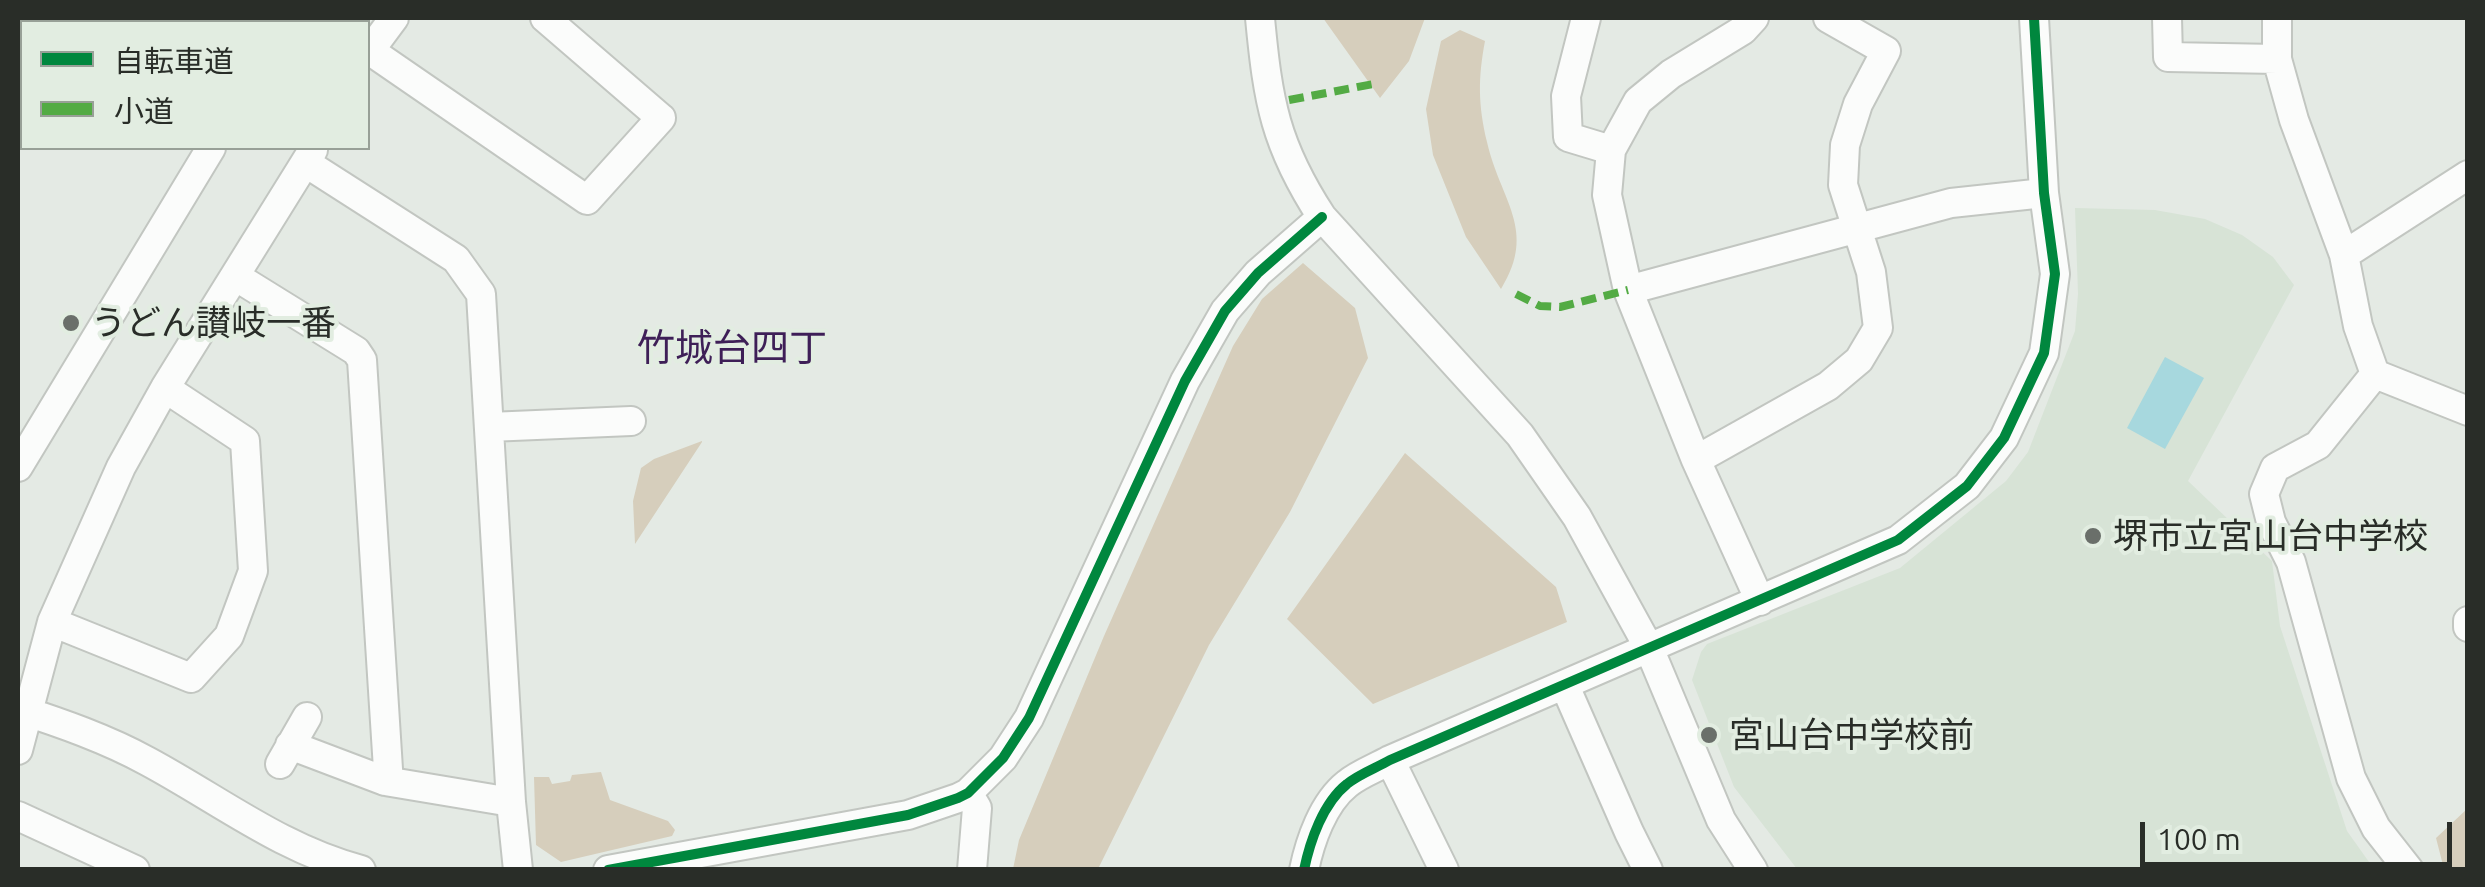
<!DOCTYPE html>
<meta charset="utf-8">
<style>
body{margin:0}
#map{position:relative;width:2485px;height:887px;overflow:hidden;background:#e4eae4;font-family:Ubuntu,"Noto Sans JP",sans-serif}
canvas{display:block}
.frame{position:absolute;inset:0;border:20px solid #292d28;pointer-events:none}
.legend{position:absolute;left:20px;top:20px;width:350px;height:130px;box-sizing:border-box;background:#e2ede1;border:2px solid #98a097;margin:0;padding:12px 18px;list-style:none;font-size:30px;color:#292d28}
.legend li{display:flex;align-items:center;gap:20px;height:50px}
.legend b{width:50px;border:2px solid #98a097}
.scale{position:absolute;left:2140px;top:822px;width:312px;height:45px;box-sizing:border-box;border:5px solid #292d28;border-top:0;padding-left:12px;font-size:30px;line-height:35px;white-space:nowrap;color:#292d28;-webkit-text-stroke:8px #e2ede1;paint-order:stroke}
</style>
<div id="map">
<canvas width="2485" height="887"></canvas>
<div class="frame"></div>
<ul class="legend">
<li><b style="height:12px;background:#00873e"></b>自転車道</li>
<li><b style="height:12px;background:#53ab44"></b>小道</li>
</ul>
<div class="scale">100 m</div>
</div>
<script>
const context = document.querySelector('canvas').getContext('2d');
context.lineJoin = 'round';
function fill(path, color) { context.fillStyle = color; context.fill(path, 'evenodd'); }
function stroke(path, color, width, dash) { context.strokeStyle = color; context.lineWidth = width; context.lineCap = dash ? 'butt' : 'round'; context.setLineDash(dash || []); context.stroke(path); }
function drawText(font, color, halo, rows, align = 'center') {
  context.font = font + ' Ubuntu,"Noto Sans JP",sans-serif'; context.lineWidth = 8; context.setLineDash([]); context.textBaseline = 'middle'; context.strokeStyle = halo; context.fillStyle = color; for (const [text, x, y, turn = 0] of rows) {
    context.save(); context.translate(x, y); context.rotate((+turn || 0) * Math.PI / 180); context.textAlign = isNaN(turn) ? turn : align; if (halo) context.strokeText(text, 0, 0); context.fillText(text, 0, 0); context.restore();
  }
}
fill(new Path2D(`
 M 2075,208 L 2155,210 L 2205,219 L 2242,235 L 2273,257 L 2294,285 L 2188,481 L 2272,561 L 2280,626 L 2347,831 L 2374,869 L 1797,869 L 1734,787 L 1692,680 L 1701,652 L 1707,644 L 1900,568 L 2006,481 L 2028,452 L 2075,331 L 2078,294 Z`), '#d7e3d6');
fill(new Path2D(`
 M 1323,18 L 1425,18 L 1409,61 L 1380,98 Z
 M 1460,30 L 1485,41 C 1478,78 1478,105 1487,142 C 1500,200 1538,230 1501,289 L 1466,237 L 1433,155 L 1426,109 L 1441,41 Z
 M 1303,263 L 1355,308 L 1368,358 L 1290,512 L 1209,645 L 1098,869 L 1013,869 L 1019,840 L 1104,636 L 1233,346 L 1262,299 Z
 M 702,441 L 702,442 L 635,544 L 633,501 L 641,468 L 654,459 Z
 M 1405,453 L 1556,587 L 1567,622 L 1373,704 L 1287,619 Z
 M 601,772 L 610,800 L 668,821 L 675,830 L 672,836 L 561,862 L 536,845 L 534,777 L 549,777 L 552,784 L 570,781 L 572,775 Z
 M 2467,809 L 2467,869 L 2444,869 L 2436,838 Z`), '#d6cebc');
fill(new Path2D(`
 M 2165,357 L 2204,378 L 2165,449 L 2127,428 Z`), '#a7d8de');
const minor = new Path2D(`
 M 1260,18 C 1268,102 1275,145 1322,217 L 1520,435 L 1577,517 L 1649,648 L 1721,820 L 1753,870
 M 1586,18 L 1566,96 L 1568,137 L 1611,150
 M 1754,18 L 1743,30 L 1671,74 L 1638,101 L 1611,150 L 1607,195 L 1628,290 L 1696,460 L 1760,601
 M 2167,18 L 2168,57 L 2277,59
 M 2277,18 L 2277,59 L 2294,120 L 2344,255 L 2358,326 L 2375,374 L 2468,411
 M 288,22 L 291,18
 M 369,50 L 587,200 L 661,118 L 545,18
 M 368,53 L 394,18
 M 306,163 L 456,259 L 481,294 L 511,802 L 518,870
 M 2344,255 L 2468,175
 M 235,276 L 356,351 L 362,360 L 388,769 L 385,781 L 511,802
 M 1628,290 L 1951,203 L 2044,193
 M 2375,374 L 2318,445 L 2275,468 L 2264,494 L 2271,522 L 2291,562 L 2351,778 L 2376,828 L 2409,870
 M 489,427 L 631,421
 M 1696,460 L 1828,386 L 1859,360 L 1878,328 L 1871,272 L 1843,185 L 1845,145 L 1858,104 L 1886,51 L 1828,18
 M 18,467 L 211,148
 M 2468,621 L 2468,627
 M 52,622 L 191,678 L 229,636 L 253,571 L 245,441 L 165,388
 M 1565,686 L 1629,832 L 1648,870
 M 18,709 C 61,723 107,739 147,761 C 218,799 281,849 361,870
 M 290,745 L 385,781
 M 18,750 L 52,622 L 121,467 L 165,388 L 313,150
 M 1390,760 L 1444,870
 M 280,764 L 307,717
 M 968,793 L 977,808 L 972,870
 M 18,816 L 135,870
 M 608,870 L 908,815 L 958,798 L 968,793 L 1003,758 L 1029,718 L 1185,381 L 1225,311 L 1258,273 L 1322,217
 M 1304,870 C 1310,841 1323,803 1347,784 C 1359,774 1376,768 1390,760 L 1898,540 L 1967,486 L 2004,438 L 2044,353 L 2055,274 L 2044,193 L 2034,18`);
stroke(minor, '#c2c6c1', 32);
stroke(minor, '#fbfcfb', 28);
stroke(new Path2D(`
 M 1289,100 L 1379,83
 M 1516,294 L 1540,306 L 1560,307 L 1628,290`), '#53ab44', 8, [15, 8]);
stroke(new Path2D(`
 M 608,870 L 908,815 L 958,798 L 968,793 L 1003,758 L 1029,718 L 1185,381 L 1225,311 L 1258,273 L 1322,217
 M 1304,870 C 1310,841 1323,803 1347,784 C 1359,774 1376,768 1390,760 L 1898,540 L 1967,486 L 2004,438 L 2044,353 L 2055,274 L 2044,193 L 2034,18`), '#00873e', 10);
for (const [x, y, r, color] of [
 [71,323,10,"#6a6f6a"],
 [2093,536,10,"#6a6f6a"],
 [1709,735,10,"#6a6f6a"]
]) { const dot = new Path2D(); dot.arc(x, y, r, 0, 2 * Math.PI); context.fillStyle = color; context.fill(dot); stroke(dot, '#e2ede1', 4); }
drawText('35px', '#292d28', '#e2ede1', [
 ["うどん讃岐一番",91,323],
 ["堺市立宮山台中学校",2113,536],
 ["宮山台中学校前",1729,735]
], 'left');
drawText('38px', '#3e1f57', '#e2ede1', [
 ["竹城台四丁",732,348]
]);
</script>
